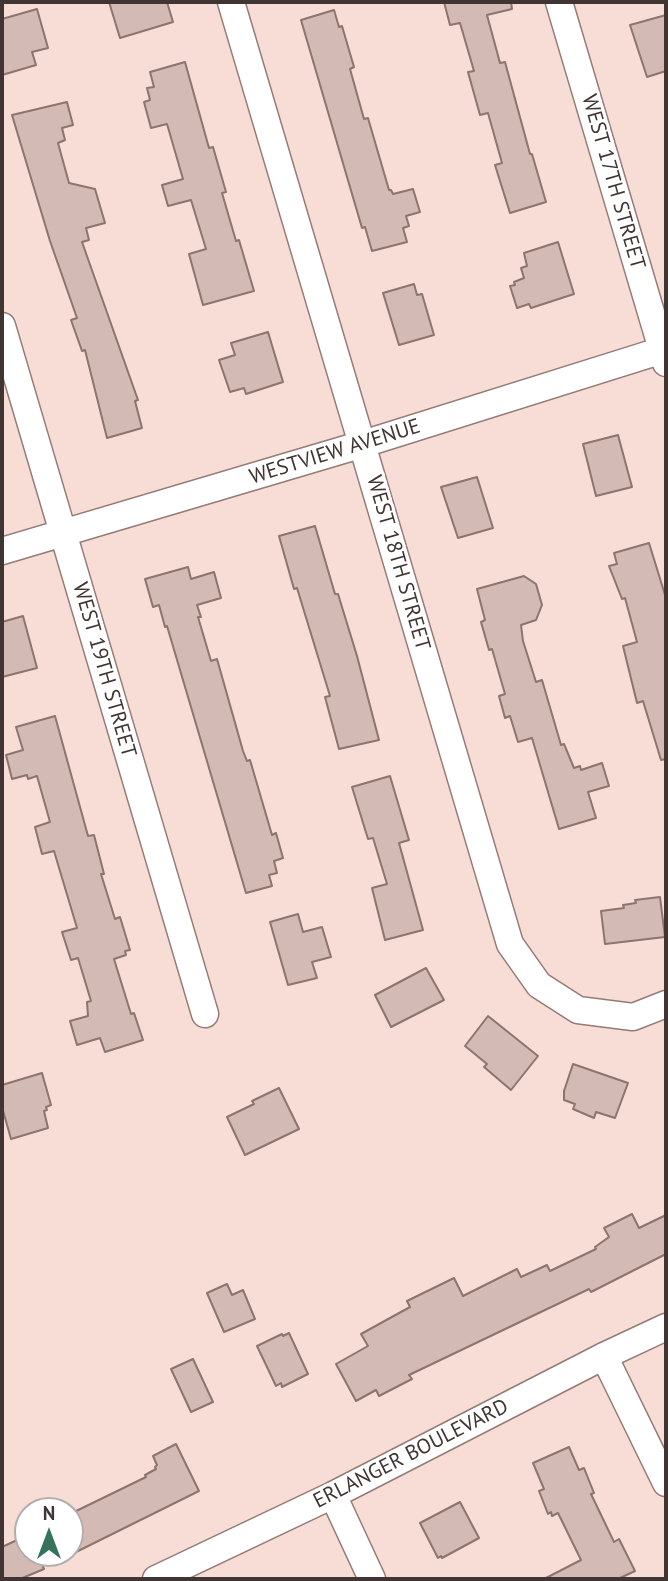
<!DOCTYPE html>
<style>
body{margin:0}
#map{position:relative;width:668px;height:1581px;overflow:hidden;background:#f8dcd6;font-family:"PT Sans",sans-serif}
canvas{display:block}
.frame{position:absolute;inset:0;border:4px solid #403533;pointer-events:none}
.north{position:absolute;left:14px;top:1497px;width:70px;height:70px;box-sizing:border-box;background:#fff;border:2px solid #b3aead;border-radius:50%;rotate:0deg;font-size:19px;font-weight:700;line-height:28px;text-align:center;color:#403533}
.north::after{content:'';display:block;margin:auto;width:24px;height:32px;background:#37725d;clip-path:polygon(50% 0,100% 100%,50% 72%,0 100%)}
</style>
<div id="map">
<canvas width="668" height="1581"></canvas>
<div class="frame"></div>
<div class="north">N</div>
</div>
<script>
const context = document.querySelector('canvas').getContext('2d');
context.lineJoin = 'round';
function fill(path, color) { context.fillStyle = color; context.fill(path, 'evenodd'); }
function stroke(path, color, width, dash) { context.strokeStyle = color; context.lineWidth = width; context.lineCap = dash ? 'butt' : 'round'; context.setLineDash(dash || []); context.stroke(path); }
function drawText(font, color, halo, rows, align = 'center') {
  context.font = font + ' "PT Sans",sans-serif'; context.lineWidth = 6; context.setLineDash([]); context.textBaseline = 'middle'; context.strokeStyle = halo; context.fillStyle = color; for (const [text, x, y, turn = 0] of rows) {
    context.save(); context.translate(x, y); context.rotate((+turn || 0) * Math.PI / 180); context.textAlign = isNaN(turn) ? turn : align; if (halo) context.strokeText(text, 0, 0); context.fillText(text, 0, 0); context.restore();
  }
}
const building = new Path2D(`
 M 109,2 L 167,2 L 173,22 L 120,38 Z
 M 444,2 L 511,2 L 512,9 L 487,15 L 500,63 L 505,62 L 530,154 L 532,154 L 546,202 L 510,213 L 495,165 L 502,163 L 488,113 L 480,115 L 468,72 L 474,71 L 460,23 L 450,25 Z
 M 37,9 L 48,48 L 32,52 L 36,65 L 2,75 L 2,19 Z
 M 334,10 L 339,27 L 342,26 L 354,67 L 350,69 L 364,119 L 368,118 L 389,190 L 391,190 L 393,194 L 413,189 L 420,212 L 406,216 L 409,226 L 403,228 L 407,242 L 372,251 L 365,227 L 362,228 L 301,20 Z
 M 666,15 L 666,71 L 647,77 L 630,25 Z
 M 185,62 L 209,148 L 213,147 L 226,192 L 222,193 L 236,241 L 239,240 L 254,291 L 203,305 L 189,254 L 206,249 L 191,200 L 168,206 L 162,185 L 183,179 L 167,124 L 151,128 L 144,102 L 150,100 L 147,88 L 154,87 L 150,72 Z
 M 67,102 L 73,125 L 62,128 L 65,140 L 58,143 L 69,183 L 95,189 L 105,223 L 86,228 L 89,240 L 82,242 L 138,400 L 135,401 L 142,428 L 107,438 L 85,350 L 82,351 L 71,320 L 77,318 L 50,241 L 12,115 Z
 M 558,242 L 574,294 L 531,308 L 529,304 L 517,308 L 510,286 L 515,285 L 514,282 L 524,278 L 521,268 L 527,266 L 524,253 Z
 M 414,284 L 417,295 L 422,294 L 434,335 L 399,345 L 383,293 Z
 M 268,332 L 283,382 L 246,394 L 244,388 L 230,392 L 219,360 L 235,355 L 231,343 Z
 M 618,435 L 632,487 L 596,496 L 583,444 Z
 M 477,477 L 493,528 L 458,538 L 441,487 Z
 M 315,526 L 335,594 L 338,594 L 357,656 L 379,740 L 339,749 L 325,697 L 330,696 L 297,588 L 294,589 L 279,536 Z
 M 649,543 L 666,598 L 666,759 L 661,760 L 643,701 L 637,703 L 623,646 L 637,642 L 625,598 L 622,599 L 609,566 L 617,564 L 614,553 Z
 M 188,567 L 191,579 L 214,572 L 221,598 L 197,605 L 201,617 L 198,617 L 211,661 L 217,659 L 243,751 L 247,761 L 250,760 L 272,835 L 276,833 L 283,858 L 274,861 L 277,873 L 269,875 L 272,886 L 246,893 L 167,626 L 165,627 L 159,605 L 153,607 L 145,579 Z
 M 524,576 L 536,584 L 542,605 L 536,620 L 521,625 L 523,641 L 536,682 L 542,680 L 561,745 L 564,744 L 574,768 L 580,766 L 581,770 L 602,763 L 609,786 L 588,792 L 596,818 L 559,829 L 532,738 L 518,742 L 510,716 L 505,718 L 499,696 L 505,694 L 492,649 L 489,650 L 481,622 L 485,620 L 477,589 Z
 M 23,616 L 37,668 L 2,677 L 2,622 Z
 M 55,716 L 88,836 L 94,835 L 104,874 L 101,874 L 115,919 L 120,917 L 130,950 L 125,951 L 126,955 L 114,959 L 131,1014 L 134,1013 L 143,1040 L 105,1052 L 100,1038 L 77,1045 L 70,1021 L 88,1016 L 87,1002 L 91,1001 L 78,958 L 71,960 L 62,932 L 77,928 L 54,851 L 42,854 L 35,827 L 50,822 L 37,776 L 28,779 L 27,775 L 12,779 L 6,755 L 23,750 L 16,727 Z
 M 390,776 L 409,840 L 399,843 L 423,930 L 385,940 L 372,888 L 387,884 L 373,838 L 368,839 L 352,787 Z
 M 660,897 L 665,937 L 605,944 L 601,911 L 624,908 L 623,905 L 636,903 L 635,900 Z
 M 298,914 L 303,932 L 322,927 L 331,957 L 312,962 L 317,978 L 288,985 L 270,922 Z
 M 426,968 L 444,1000 L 391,1027 L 375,995 Z
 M 488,1016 L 538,1056 L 511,1090 L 484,1067 L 487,1064 L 465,1046 Z
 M 573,1064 L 628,1083 L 615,1118 L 596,1112 L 594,1118 L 573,1109 L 575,1104 L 564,1100 L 564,1091 Z
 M 42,1073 L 51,1105 L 46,1107 L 47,1110 L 44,1111 L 48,1128 L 11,1139 L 2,1107 L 2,1085 Z
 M 279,1088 L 299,1129 L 245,1155 L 227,1117 L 254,1104 L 252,1101 Z
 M 632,1214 L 639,1228 L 666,1215 L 666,1254 L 591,1292 L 589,1289 L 409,1375 L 412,1379 L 379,1396 L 376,1390 L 356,1401 L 336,1364 L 368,1346 L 361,1334 L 410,1307 L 407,1301 L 454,1278 L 463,1296 L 517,1269 L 521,1277 L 547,1265 L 550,1271 L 596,1249 L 595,1247 L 609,1237 L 604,1228 Z
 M 227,1284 L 232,1295 L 243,1290 L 255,1319 L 224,1332 L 207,1293 Z
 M 289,1333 L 308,1374 L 282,1387 L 281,1383 L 276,1386 L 257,1346 L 282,1334 L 283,1336 Z
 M 193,1359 L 213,1402 L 191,1412 L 171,1369 Z
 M 176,1444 L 199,1491 L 70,1555 L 70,1514 L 146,1477 L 145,1475 L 156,1469 L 155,1467 L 157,1465 L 153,1456 Z
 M 569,1447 L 579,1470 L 584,1468 L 594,1493 L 591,1494 L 614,1542 L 619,1539 L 635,1571 L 618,1579 L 544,1579 L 581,1560 L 558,1513 L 552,1516 L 551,1512 L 548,1514 L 539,1491 L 544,1489 L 533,1463 Z
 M 460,1502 L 479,1538 L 442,1558 L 441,1556 L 438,1558 L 420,1523 Z
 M 28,1535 L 28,1553 L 37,1553 L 44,1569 L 20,1579 L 2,1579 L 2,1547 Z`);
fill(building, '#d4bab4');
stroke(building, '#8c746f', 2);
const street = new Path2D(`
 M 231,2 L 510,944 L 539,985 L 578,1010 L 633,1017 L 666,1004
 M 559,2 L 666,363
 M 2,326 L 205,1014
 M 2,551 L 363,444 L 666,349
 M 604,1356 L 666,1483
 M 333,1495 L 372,1579
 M 156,1579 L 333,1495 L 604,1356 L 666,1327`);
stroke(street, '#937b76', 29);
stroke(street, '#fff', 26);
drawText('21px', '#403533', '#fff', [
 ["WEST 17TH STREET",613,182,74],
 ["WESTVIEW AVENUE",335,452,-17],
 ["WEST 18TH STREET",398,563,74],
 ["WEST 19TH STREET",104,670,74],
 ["ERLANGER BOULEVARD",411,1454,-27]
]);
</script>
